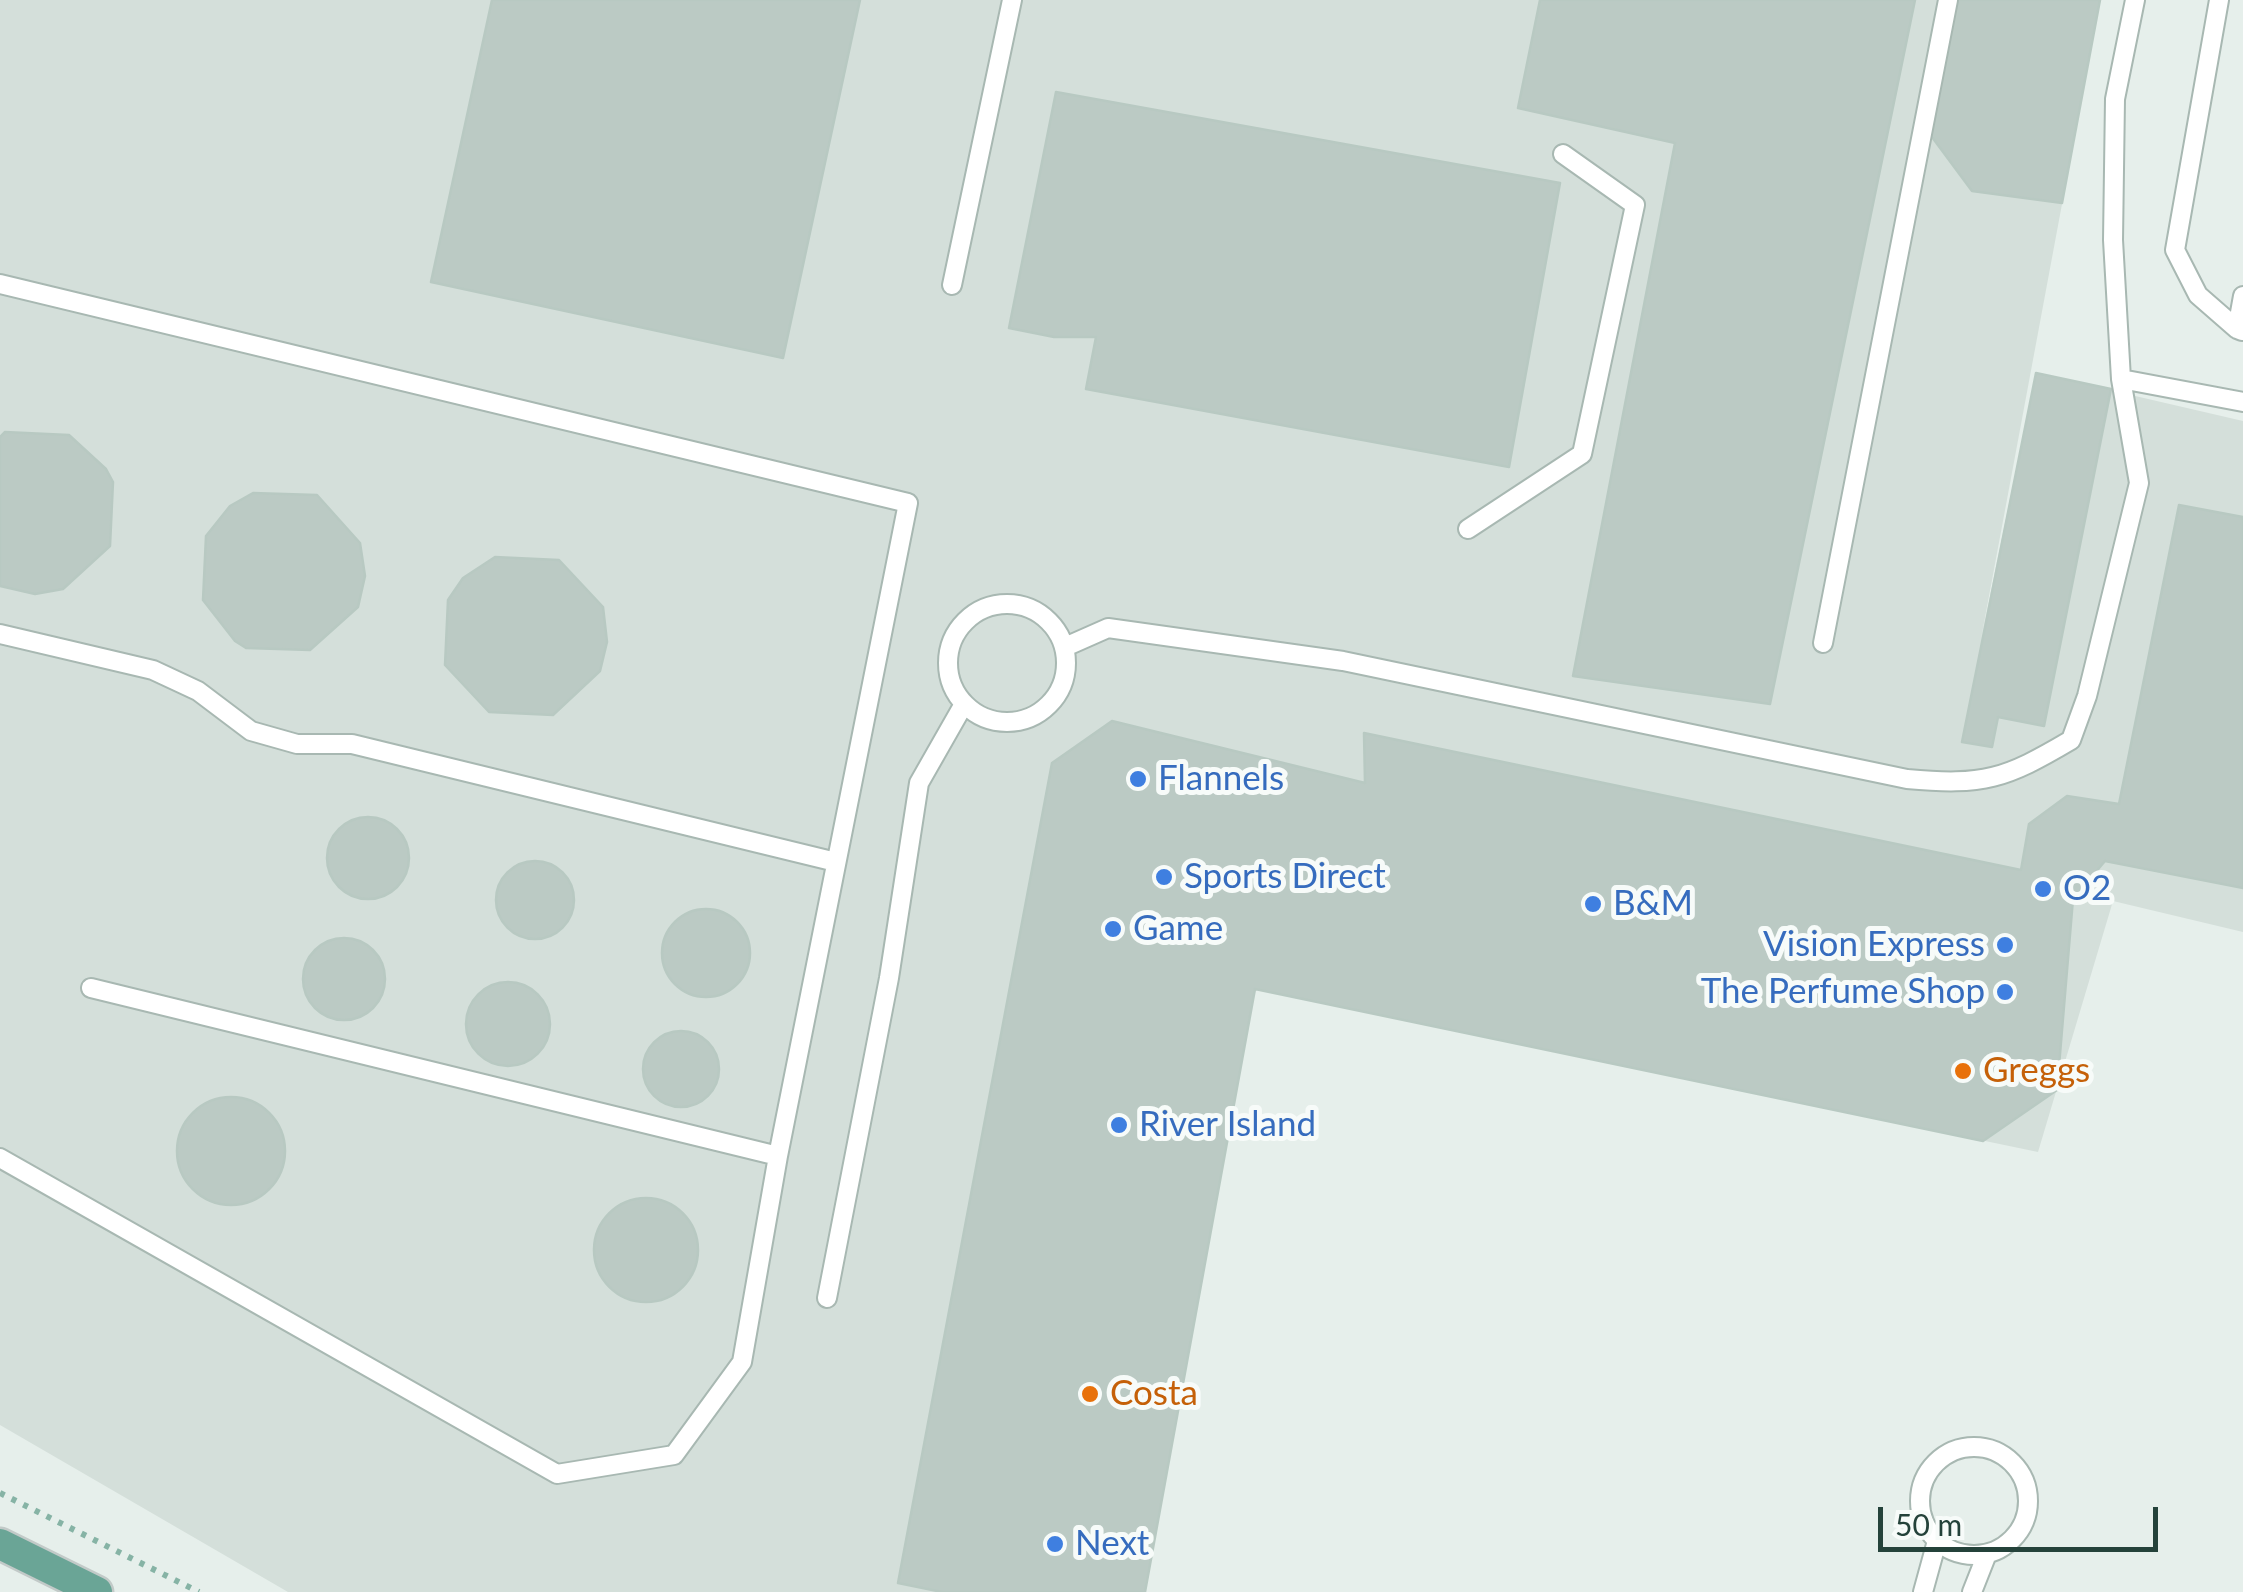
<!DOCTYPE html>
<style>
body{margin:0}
#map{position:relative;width:2243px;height:1592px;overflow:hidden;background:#e6efeb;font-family:Lato,sans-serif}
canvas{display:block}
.scale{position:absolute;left:1878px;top:1507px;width:280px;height:45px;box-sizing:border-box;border:5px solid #24423a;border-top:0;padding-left:12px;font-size:30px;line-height:35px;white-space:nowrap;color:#24423a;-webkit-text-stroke:8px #f7fbf9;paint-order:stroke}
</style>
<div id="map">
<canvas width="2243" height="1592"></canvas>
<div class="scale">50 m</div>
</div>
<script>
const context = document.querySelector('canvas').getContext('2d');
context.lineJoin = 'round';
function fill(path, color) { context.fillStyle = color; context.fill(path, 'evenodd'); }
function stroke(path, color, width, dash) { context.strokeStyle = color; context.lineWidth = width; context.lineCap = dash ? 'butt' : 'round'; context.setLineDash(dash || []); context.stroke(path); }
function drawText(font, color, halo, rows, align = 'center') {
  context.font = font + ' Lato,sans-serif'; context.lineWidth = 10; context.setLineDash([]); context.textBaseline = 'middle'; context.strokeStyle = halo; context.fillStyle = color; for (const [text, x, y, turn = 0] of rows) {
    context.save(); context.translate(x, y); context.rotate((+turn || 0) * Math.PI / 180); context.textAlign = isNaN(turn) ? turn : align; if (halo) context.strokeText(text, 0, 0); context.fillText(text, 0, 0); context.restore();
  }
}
fill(new Path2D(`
 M 0,0 L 2100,0 L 1981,639 L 2036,373 L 2243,421 L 2243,932 L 2113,901 L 2038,1152 L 1255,989 L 1145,1592 L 288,1592 L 0,1425 Z`), '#d4dfda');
const building = new Path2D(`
 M 492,0 L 860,0 L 783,358 L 431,282 Z
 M 1540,0 L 1915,0 L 1770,704 L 1573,676 L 1675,143 L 1518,108 Z
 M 1956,0 L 2100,0 L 2062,203 L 1972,191 L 1929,133 Z
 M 1056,92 L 1560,183 L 1509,467 L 1086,389 L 1096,337 L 1054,337 L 1009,328 Z
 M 2036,373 L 2111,389 L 2044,726 L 1998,717 L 1992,747 L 1962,742 Z
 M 5,432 L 69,435 L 106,469 L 113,482 L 110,546 L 63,589 L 35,594 L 0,586 L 0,437 Z
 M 253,493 L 317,495 L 360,543 L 365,576 L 358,607 L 310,650 L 246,648 L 235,641 L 203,600 L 206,536 L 230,506 Z
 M 2179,505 L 2243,517 L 2243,888 L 2105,861 L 2073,899 L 2057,1090 L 1983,1141 L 1255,989 L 1145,1592 L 942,1592 L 898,1583 L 1052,763 L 1112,721 L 1365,783 L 1364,733 L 2021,870 L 2029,824 L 2067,796 L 2119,804 Z
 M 495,557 L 559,560 L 603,607 L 607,642 L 600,671 L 553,715 L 489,712 L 445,665 L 448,600 L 463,578 Z
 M327 858a41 41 0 1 1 82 0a41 41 0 1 1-82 0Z
 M496 900a39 39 0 1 1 78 0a39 39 0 1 1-78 0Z
 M662 953a44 44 0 1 1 88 0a44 44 0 1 1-88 0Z
 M303 979a41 41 0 1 1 82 0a41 41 0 1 1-82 0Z
 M466 1024a42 42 0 1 1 84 0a42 42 0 1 1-84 0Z
 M643 1069a38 38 0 1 1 76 0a38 38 0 1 1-76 0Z
 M177 1151a54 54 0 1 1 108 0a54 54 0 1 1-108 0Z
 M594 1250a52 52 0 1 1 104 0a52 52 0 1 1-104 0Z`);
fill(building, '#bbcac4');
stroke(building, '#b8c9c2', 2.5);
const lane = new Path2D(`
 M 2219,0 L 2175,250 L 2198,295 L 2237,329
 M 0,284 L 908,503 L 778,1156 L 742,1362 L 674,1455 L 557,1474 L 0,1158
 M 952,285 L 1012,0
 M 2242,331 L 2237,329 L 2243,296
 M 2121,379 L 2243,402
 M 1468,529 L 1582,454 L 1635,205 L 1563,154
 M948 663a59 59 0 1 1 118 0a59 59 0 1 1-118 0Z
 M 0,634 L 153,670 L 198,691 L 251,731 L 297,744 L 352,744 L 836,862
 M 1823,643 L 1948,0
 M 1065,647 L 1108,628 L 1343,661 L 1907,779 C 1984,786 2005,779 2071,740 L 2087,696 L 2139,483 L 2121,379 L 2113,240 L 2115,99 L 2135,0
 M 91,988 L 778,1156
 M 827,1298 L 889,978 L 919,783 L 964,704
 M1920 1501a54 54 0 1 1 108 0a54 54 0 1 1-108 0Z
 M 1923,1592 L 1937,1541
 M 1972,1592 L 1987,1554`);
const primary = new Path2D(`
 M 0,1544 L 97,1592`);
stroke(lane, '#a8b8b2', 22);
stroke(primary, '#c2cac8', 35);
stroke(new Path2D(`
 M 0,1493 L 199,1592`), '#86b3a5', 6, [5, 8]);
stroke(lane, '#fff', 18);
stroke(primary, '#6aa596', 30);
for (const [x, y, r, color] of [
 [1138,779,10,"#3f7fe0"],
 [1164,877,10,"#3f7fe0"],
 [2043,889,10,"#3f7fe0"],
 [1593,904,10,"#3f7fe0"],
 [1113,929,10,"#3f7fe0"],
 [2005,945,10,"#3f7fe0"],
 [2005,992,10,"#3f7fe0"],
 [1963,1071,10,"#e8710a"],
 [1119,1125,10,"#3f7fe0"],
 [1090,1394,10,"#e8710a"],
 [1055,1544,10,"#3f7fe0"]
]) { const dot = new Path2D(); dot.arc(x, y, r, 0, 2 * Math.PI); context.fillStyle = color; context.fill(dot); stroke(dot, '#f7fbf9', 4); }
drawText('35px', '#366cbe', '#f7fbf9', [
 ["Flannels",1158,779],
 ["Sports Direct",1184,877],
 ["O2",2063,889],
 ["B&M",1613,904],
 ["Game",1133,929],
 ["Vision Express",1985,945,"right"],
 ["The Perfume Shop",1985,992,"right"],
 ["River Island",1139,1125],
 ["Next",1075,1544]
], 'left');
drawText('35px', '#c56008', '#f7fbf9', [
 ["Greggs",1983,1071],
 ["Costa",1110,1394]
], 'left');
</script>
